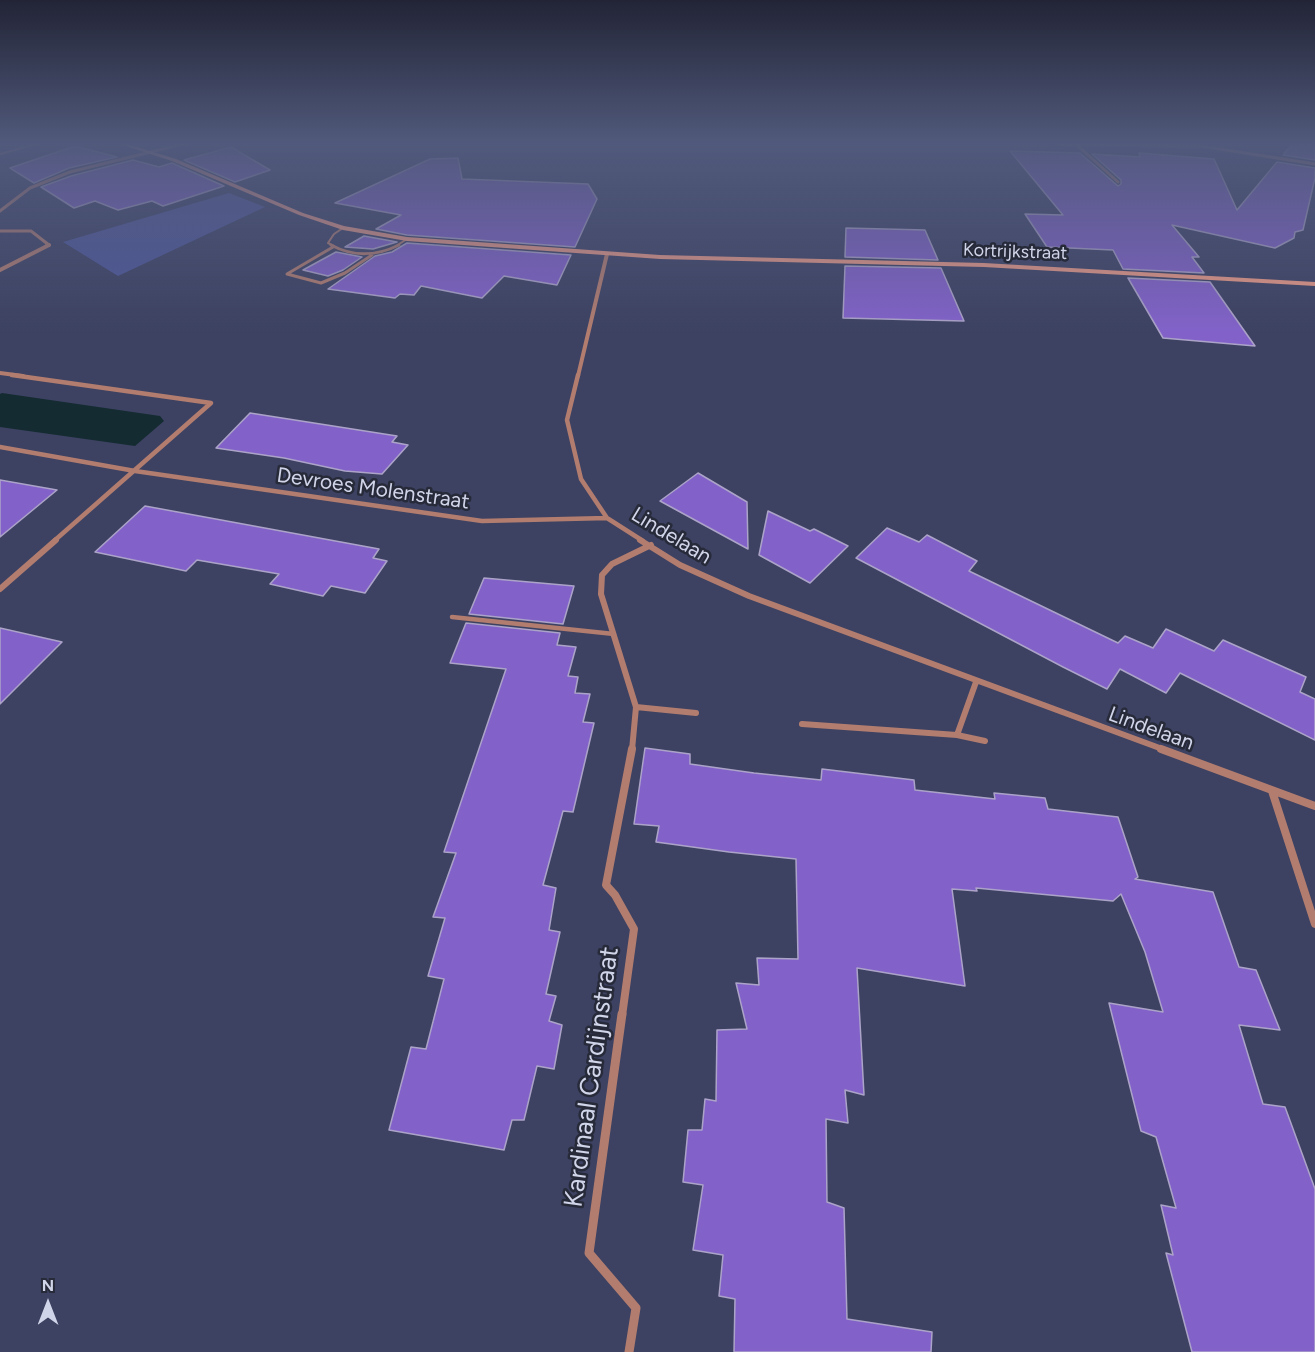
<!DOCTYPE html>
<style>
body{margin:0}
#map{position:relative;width:1315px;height:1352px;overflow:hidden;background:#3d4262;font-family:Figtree,sans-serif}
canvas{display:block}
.north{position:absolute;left:18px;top:1274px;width:60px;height:60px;-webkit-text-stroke:4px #272a39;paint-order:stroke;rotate:0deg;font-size:16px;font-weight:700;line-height:24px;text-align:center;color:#d1d5e9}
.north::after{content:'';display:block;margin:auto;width:21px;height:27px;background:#d1d5e9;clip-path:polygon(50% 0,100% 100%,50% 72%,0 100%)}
</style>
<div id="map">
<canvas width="1315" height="1352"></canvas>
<div class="north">N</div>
</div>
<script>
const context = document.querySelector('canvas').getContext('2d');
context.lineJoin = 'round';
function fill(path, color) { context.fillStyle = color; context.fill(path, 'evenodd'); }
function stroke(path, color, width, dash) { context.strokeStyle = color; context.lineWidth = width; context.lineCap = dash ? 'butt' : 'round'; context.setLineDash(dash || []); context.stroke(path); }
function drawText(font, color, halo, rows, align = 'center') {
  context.font = font + ' Figtree,sans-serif'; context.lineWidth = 5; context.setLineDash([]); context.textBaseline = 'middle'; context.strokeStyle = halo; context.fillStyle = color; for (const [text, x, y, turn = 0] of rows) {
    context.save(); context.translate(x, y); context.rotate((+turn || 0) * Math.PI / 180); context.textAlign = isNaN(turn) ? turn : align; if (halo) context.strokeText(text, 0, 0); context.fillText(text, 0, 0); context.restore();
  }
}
fill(new Path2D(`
 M 229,193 L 265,207 L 118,276 L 63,242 Z`), '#4e5798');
fill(new Path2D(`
 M 2,393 L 160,416 L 164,421 L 135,446 L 0,427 L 0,394 Z`), '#142b31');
const building = new Path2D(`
 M 1293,143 L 1315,143 L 1315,160 L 1283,155 Z
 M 75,146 L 117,157 L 69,168 L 34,183 L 10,168 Z
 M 231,147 L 270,170 L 235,182 L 184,160 Z
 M 1010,151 L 1080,153 L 1118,186 L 1121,184 L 1121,180 L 1092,154 L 1140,157 L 1139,153 L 1214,159 L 1237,210 L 1277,162 L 1315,168 L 1315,178 L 1303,230 L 1295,232 L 1294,238 L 1275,248 L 1172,225 L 1199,257 L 1192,257 L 1204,273 L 1123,269 L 1113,250 L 1047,247 L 1025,214 L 1063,215 Z
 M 458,158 L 462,179 L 588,184 L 597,199 L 575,247 L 407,235 L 376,229 L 401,215 L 335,203 L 430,159 Z
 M 133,160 L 159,167 L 172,163 L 224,186 L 163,206 L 152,201 L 118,210 L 95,201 L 74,208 L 41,187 L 71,176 Z
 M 846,228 L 925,230 L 938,260 L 845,257 Z
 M 364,236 L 397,242 L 373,249 L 345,247 Z
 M 407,243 L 571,255 L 557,285 L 504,276 L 482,298 L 421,286 L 414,295 L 400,294 L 395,298 L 328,289 L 375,256 L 392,252 Z
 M 336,252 L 362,257 L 343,270 L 328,276 L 303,270 Z
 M 845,266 L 941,268 L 964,321 L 843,318 Z
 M 1128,278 L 1210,282 L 1255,346 L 1163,338 Z
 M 250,413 L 397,436 L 392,442 L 408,445 L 382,474 L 345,471 L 284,458 L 216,448 Z
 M 698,473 L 747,502 L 748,549 L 660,501 Z
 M 0,480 L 57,490 L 0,537 Z
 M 145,506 L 379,549 L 373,558 L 387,561 L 365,593 L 331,586 L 323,596 L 270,584 L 279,574 L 197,560 L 186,571 L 95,552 Z
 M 768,511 L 810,531 L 814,529 L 848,546 L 810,583 L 759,555 Z
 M 887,528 L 919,542 L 927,535 L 977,561 L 969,571 L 1118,643 L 1125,636 L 1153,648 L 1166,629 L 1214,651 L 1223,640 L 1306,677 L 1300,692 L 1315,699 L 1315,740 L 1180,673 L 1166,693 L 1120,669 L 1107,689 L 1063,667 L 856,558 Z
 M 484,578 L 574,586 L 563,624 L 469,614 Z
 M 466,623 L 560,633 L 557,645 L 576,647 L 568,676 L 578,677 L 575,693 L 590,694 L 583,722 L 594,723 L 573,812 L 563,811 L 543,885 L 556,888 L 549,930 L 560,932 L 546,994 L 556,996 L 549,1021 L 562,1025 L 554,1069 L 537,1066 L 524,1120 L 512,1120 L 504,1150 L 389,1130 L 411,1047 L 426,1049 L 444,979 L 428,976 L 445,918 L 433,917 L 456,853 L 444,852 L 506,669 L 450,663 Z
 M 0,628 L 62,642 L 0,704 Z
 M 645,748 L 690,754 L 690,764 L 754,773 L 821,780 L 822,769 L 914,780 L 915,790 L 995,799 L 994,793 L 1045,798 L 1048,809 L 1118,817 L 1138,877 L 1135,879 L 1213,892 L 1239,967 L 1256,970 L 1280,1030 L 1239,1025 L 1263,1104 L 1285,1107 L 1315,1189 L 1315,1352 L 1192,1352 L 1166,1253 L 1173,1255 L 1161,1205 L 1176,1208 L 1156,1137 L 1141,1131 L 1109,1003 L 1163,1012 L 1145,952 L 1121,894 L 1113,901 L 976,888 L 977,891 L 952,889 L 965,986 L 857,968 L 864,1095 L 845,1090 L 848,1123 L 826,1119 L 827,1202 L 844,1208 L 847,1319 L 932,1332 L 931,1352 L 734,1352 L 735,1299 L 719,1296 L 723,1255 L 693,1250 L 703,1185 L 683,1182 L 688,1130 L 702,1130 L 705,1099 L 716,1101 L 717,1030 L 747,1029 L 736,983 L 759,985 L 757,958 L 798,959 L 796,859 L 729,852 L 656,842 L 659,826 L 634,824 Z`);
fill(building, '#8262c9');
stroke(building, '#aca3c9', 1.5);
stroke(new Path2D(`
 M 0,154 L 40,143
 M 334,246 L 328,243 L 334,234 L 343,228
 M 396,246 L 407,239`), '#b27d6f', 2);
stroke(new Path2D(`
 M 331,245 C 353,257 377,256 399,245
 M 333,247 L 287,274 L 321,283 L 345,273 L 372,255`), '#b27d6f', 3);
stroke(new Path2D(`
 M 452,617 L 614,634`), '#b27d6f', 4.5);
stroke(new Path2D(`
 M 1060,145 L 1201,146 L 1315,164
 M 1077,145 L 1118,182
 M 0,211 L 30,188 L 70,172 L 187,143
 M 0,231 L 31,231 L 49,245 L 46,246`), '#b27d6f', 3);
stroke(new Path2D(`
 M 0,270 L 49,245
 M 0,373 L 23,376
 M 578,376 L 607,254`), '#b27d6f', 4);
stroke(new Path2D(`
 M 12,375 L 211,403 L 54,541
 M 578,375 L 567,420 L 581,479 L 607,518 L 643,541
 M 0,447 L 135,471 L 482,521 L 607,518`), '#b27d6f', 4.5);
stroke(new Path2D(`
 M 640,540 L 680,565 L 749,596 L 1165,750
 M 0,589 L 56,540
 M 636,707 L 696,713
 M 802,724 L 957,735 L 976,682
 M 957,735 L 985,741
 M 632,750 L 636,707 L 601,594 L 602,575 L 612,564 L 651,545`), '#b27d6f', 6);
stroke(new Path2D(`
 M 1161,749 L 1315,806
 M 1272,791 L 1315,924
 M 622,1016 L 634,929 L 615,895 L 606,885 L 632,749`), '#b27d6f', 8);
stroke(new Path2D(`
 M 622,1014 L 589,1253 L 636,1308 L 629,1352`), '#b27d6f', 9);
fill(new Path2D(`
 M 116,143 L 124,143 L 176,159 L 303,213 L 344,226 L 407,237 L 660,255 L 984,263 L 1315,282 L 1315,286 L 984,267 L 660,259 L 407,241 L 343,230 L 299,215 L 172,161 Z`), '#ee9b85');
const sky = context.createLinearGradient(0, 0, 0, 333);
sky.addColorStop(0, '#222436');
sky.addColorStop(0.43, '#515a7c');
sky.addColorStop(1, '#515a7c00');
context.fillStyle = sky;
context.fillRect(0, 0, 1315, 333);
drawText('18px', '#d1d5e9', '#272a39', [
 ["Kortrijkstraat",1015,252,2]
]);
drawText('21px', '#d1d5e9', '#272a39', [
 ["Devroes Molenstraat",373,489,8],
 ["Lindelaan",671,536,31],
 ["Lindelaan",1151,729,20]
]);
drawText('26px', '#d1d5e9', '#272a39', [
 ["Kardinaal Cardijnstraat",592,1077,-82]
]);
</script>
